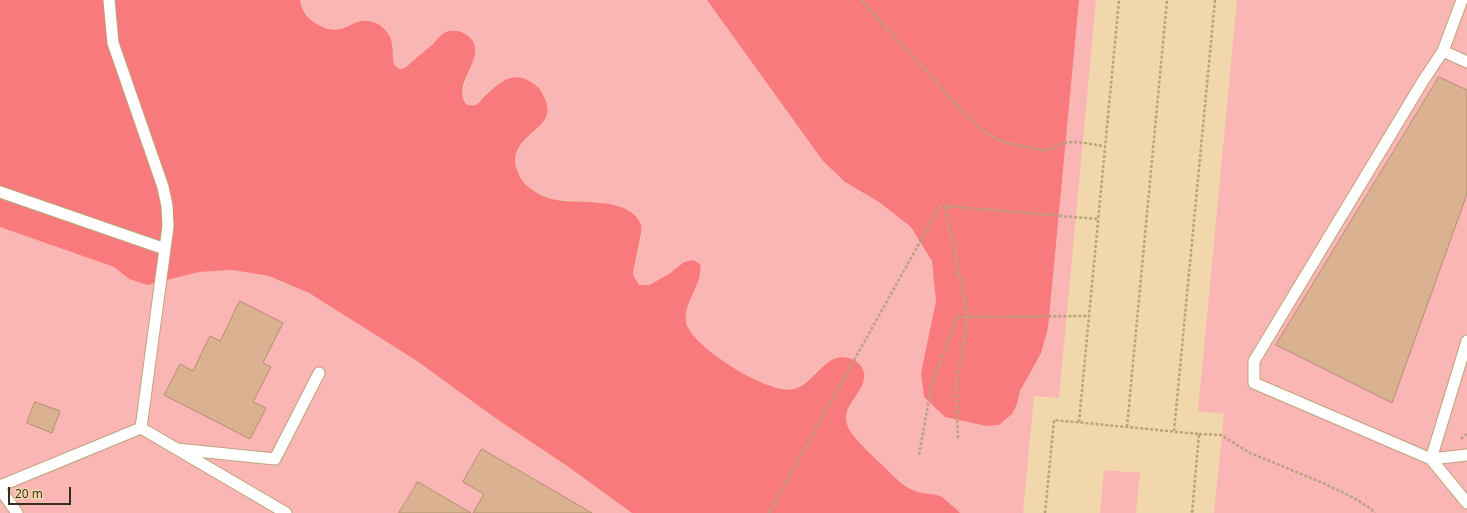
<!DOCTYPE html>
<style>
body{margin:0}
#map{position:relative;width:1467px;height:513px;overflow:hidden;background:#f1d7ab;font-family:"Open Sans",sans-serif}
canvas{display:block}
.scale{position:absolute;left:8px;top:487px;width:63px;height:18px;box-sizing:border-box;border:2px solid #362c1b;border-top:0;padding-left:5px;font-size:12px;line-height:14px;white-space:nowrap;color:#362c1b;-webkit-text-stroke:3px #f1d7ab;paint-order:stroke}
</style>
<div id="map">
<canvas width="1467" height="513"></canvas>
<div class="scale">20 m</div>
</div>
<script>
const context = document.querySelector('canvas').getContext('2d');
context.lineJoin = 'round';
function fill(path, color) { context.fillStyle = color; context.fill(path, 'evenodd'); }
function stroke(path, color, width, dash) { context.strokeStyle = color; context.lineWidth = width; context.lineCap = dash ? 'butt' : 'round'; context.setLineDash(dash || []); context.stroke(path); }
fill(new Path2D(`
 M 300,0 L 1096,0 L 1059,398 L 1034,396 L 1023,513 L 960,513 L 941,497 L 915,491 L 894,478 L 854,436 L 847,427 L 846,414 L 860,389 L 823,366 C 815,374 805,388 792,390 C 767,393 689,348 686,321 C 684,305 696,287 701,272 L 684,262 L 669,274 L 649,285 L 638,285 L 633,275 L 641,238 L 601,202 L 555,200 L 538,194 L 525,184 L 518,173 L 515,161 L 516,151 L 522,141 L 538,129 L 548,106 L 544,94 L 534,84 L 522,79 L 501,81 L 476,105 L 467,106 L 462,100 L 462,92 L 476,51 L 445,33 L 405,68 L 400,69 L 394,65 L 392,46 L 359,21 C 353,24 345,29 338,29 C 318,31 305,18 300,0 Z
 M 1237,0 L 1467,0 L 1467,513 L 1214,513 L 1224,414 L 1198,411 Z
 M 0,227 L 114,267 L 129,279 L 147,285 L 199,272 L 232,270 L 269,276 L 309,293 L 417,361 L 498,420 L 567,466 L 632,513 L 0,513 Z
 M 1104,470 L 1140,473 L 1136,513 L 1100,513 Z`), '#fab6b5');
fill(new Path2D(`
 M 0,0 L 300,0 C 301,4 302,8 304,12 C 311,23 327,32 340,29 C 346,28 352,24 357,22 C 370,18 382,24 389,35 C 394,44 392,55 394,65 L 400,69 L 405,68 C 414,60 423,52 433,44 C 436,40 440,36 444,33 C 450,30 459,30 465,34 C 495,52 448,84 467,105 C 470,105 474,106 476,105 C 479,103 482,99 485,96 C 500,82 513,69 534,84 C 540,88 544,95 546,101 C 557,131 509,133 516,167 C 518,173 521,180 526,185 C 534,192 545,198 556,200 C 579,204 631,196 641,225 C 643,231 634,265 633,275 L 639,285 L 649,285 L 669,274 L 684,262 L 693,260 L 700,264 C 704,284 683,301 686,322 C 690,346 770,396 794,389 C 817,383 826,347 854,360 C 857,361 859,364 861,366 C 873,383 848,400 846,416 C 846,423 848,429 853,435 C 861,445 871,454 880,463 C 891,473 900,485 915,491 C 923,494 934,493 942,497 C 945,499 948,502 951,505 C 954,507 958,510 960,513 L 632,513 L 567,466 L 498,420 L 417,361 L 309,293 L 269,276 L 232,270 L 199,272 L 147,285 L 129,279 L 114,267 L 0,227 Z
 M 707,0 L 1079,0 L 1048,328 L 1041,353 L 1020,391 L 1017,404 L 1012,414 L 999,425 L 987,426 L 945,417 L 924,397 L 921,373 L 936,301 L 932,261 L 911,227 L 879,202 L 845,182 L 823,161 Z`), '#f97a7c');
const building = new Path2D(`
 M 1439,77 L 1467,90 L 1467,194 L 1392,403 L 1276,345 Z
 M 240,301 L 283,323 L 263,363 L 271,367 L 253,402 L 266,408 L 250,439 L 164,395 L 180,364 L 193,371 L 210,336 L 220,341 Z
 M 35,402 L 60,411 L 52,433 L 27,423 Z
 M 482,449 L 592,513 L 473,513 L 484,494 L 463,482 Z
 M 418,482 L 471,513 L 399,513 Z`);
fill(building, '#dab292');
stroke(building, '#b58e6f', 1);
const lane = new Path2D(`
 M 109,0 L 113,43 L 163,187 L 167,206 L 168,226 L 141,428
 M 1462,0 L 1443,51 L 1423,81 L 1254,361 L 1254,383 L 1431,459 L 1467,341
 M 1443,51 L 1467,62
 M 0,192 L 165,249
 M 141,428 L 286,513
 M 177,449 L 275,459 L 319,373
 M 1467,455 L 1431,459 L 1467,503
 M 0,486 L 141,428
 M 0,489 L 17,513`);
stroke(lane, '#bda47a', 13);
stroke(new Path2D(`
 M 861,0 L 966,115 C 987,136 998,143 1027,147 C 1033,148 1039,150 1045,150 C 1053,149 1058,144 1065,143 C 1078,140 1092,145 1105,146
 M 1079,422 L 1119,0
 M 1127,427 L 1167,0
 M 1174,431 L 1215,0
 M 1199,434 L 1221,435 L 1250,453 L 1323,483 L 1354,498 L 1371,509 L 1375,513
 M 958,438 L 956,389 L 968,316 L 945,206 L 1098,219
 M 1461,439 L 1467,434
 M 919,455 L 931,388 L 957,317 L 1089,316
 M 769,513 L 940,206 L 945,206
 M 1045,513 L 1054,420 L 1199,434 L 1192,513`), '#b8a37f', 2.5, [3, 2]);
stroke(lane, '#fff', 11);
</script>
